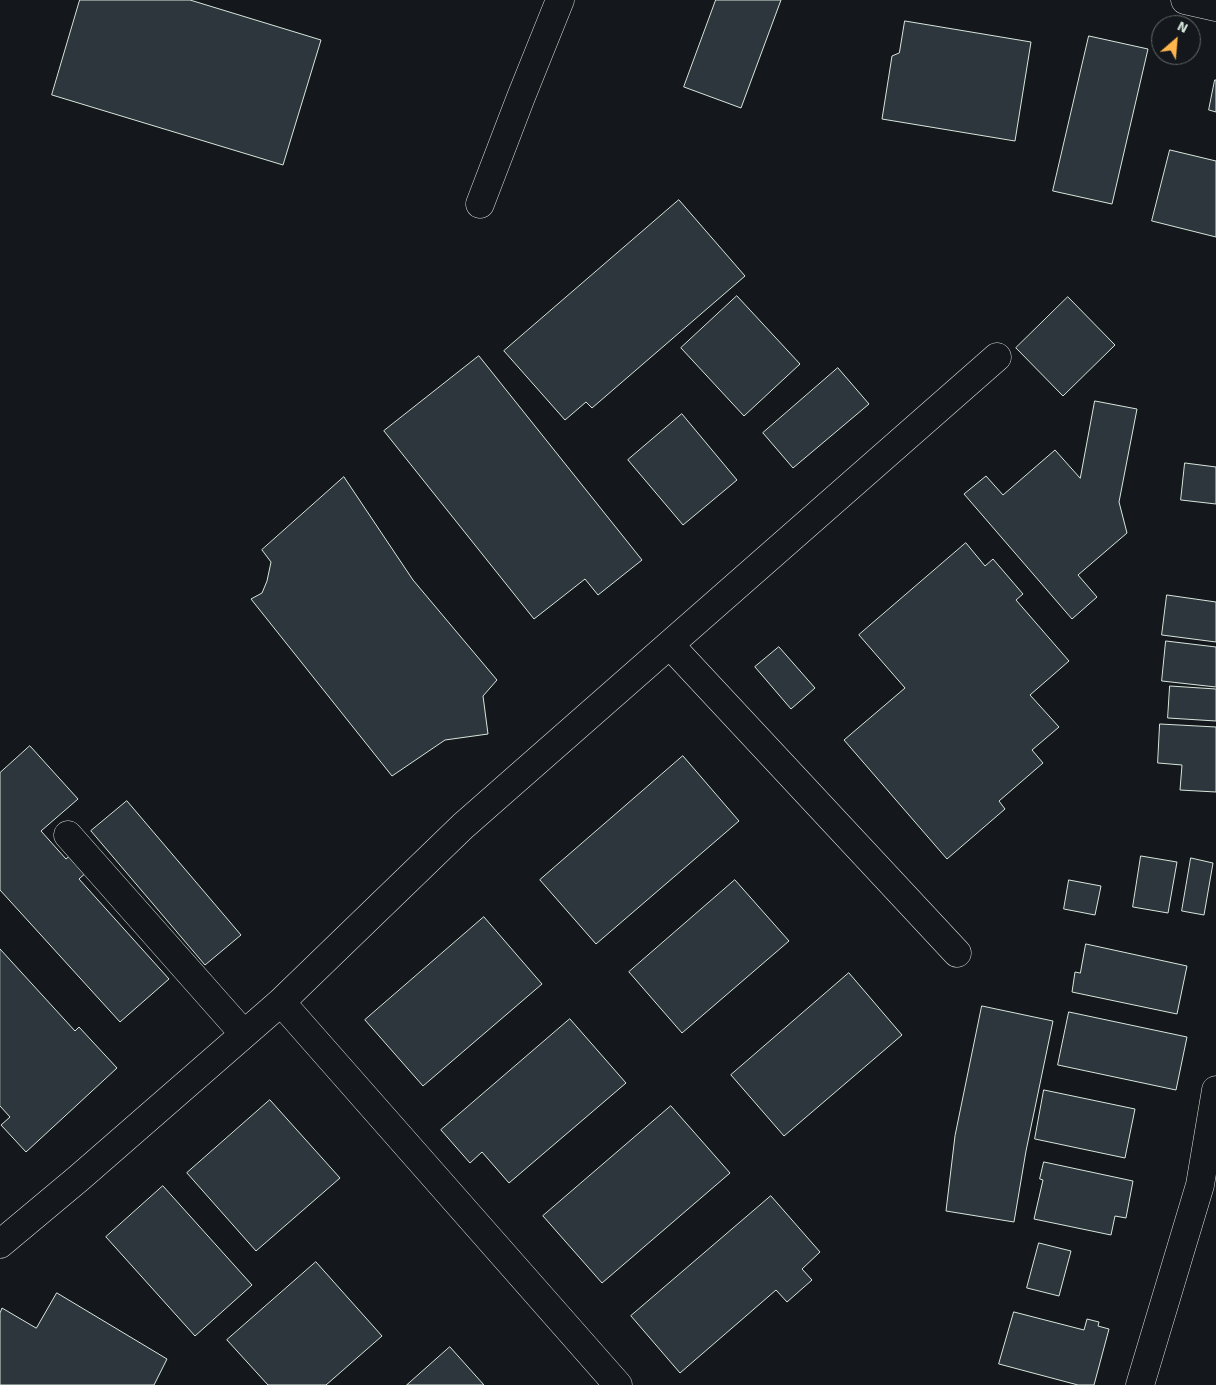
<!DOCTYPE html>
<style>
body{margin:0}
#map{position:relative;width:1216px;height:1385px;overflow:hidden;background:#14181c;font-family:Signika,sans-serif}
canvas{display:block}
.north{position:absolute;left:1151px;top:15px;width:50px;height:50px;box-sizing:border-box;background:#14181c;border:1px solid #626a69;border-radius:50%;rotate:27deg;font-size:14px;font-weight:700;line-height:20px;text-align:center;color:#d8e6dc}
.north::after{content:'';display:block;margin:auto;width:18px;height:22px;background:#ffb74d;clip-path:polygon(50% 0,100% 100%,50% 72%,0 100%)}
</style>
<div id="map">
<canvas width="1216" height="1385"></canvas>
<div class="north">N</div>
</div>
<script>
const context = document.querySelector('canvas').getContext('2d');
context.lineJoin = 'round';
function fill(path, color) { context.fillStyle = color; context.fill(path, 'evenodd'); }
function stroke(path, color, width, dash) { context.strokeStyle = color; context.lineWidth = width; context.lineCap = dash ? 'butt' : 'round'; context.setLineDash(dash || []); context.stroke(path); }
const building = new Path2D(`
 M 80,0 L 190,0 L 321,40 L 283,165 L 52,95 Z
 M 716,0 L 781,0 L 741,108 L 684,87 Z
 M 905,21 L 1031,42 L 1015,141 L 882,119 L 892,56 L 899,53 Z
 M 1089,36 L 1148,49 L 1112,204 L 1053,191 Z
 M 1215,80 L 1216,80 L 1216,112 L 1209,110 Z
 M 1170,150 L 1216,161 L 1216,237 L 1152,221 Z
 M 679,200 L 745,276 L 592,408 L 586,402 L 565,420 L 504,351 Z
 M 737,296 L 800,364 L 744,416 L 681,348 Z
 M 1068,297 L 1115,345 L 1063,396 L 1016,348 Z
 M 479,356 L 642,560 L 598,595 L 585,579 L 534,619 L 384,431 Z
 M 838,368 L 869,404 L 793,468 L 763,433 Z
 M 1095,401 L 1137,409 L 1119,502 L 1127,533 L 1078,575 L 1097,597 L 1072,619 L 964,494 L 986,476 L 1003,495 L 1055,450 L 1080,478 Z
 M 682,414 L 737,480 L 683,525 L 628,460 Z
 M 1185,463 L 1216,467 L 1216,504 L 1181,500 Z
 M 344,477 L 413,580 L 497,680 L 483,696 L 488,734 L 445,740 L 392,776 L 251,599 L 262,593 L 267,581 L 271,562 L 262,550 Z
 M 966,543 L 985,566 L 993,559 L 1023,594 L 1016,600 L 1069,661 L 1030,695 L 1059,727 L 1032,750 L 1043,763 L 999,801 L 1005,809 L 947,859 L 844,740 L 905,688 L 859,635 Z
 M 1167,595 L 1216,602 L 1216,642 L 1162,635 Z
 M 1166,641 L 1216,647 L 1216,687 L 1162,681 Z
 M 779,647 L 815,688 L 791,709 L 755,667 Z
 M 1170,686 L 1216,689 L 1216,721 L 1168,718 Z
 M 1160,724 L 1216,727 L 1216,792 L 1180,790 L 1182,765 L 1158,763 Z
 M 30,746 L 78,799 L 41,831 L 66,859 L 73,853 L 89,870 L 79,879 L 169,979 L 120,1022 L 0,890 L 0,773 Z
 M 683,756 L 739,821 L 596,944 L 540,880 Z
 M 127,801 L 241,935 L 205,965 L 91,831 Z
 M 1141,856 L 1177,862 L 1168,913 L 1133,907 Z
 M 1191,858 L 1213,863 L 1204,915 L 1182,911 Z
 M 735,880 L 789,941 L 682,1033 L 629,972 Z
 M 1069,880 L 1101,886 L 1095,915 L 1064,909 Z
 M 484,917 L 542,984 L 423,1086 L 365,1020 Z
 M 1086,944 L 1187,966 L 1177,1014 L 1072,992 L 1075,972 L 1080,973 Z
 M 0,949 L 75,1031 L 79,1027 L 117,1068 L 26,1152 L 1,1125 L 10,1117 L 0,1106 Z
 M 849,973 L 902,1035 L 784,1136 L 731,1075 Z
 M 982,1006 L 1053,1021 L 1026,1151 L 1014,1222 L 946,1211 L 955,1136 Z
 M 1069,1012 L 1187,1037 L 1176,1090 L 1058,1065 Z
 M 570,1019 L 626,1083 L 509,1183 L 482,1152 L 470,1163 L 441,1130 Z
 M 1044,1090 L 1135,1109 L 1125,1158 L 1035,1139 Z
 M 270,1100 L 340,1178 L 256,1251 L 187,1173 Z
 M 671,1106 L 730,1173 L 602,1283 L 543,1216 Z
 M 1044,1162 L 1133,1181 L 1126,1218 L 1115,1216 L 1111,1235 L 1034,1219 L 1043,1180 L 1040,1179 Z
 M 163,1186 L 252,1285 L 195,1336 L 106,1237 Z
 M 771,1196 L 820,1252 L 802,1269 L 812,1280 L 787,1302 L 776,1290 L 680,1373 L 631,1316 Z
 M 1039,1243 L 1071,1251 L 1059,1296 L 1027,1288 Z
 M 316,1262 L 382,1336 L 326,1385 L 268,1385 L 227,1340 Z
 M 57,1293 L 167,1359 L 154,1385 L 0,1385 L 0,1313 L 2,1308 L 36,1328 Z
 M 1014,1312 L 1084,1330 L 1087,1319 L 1099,1322 L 1098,1326 L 1109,1329 L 1094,1385 L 1078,1385 L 999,1364 Z
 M 450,1347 L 484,1385 L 407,1385 Z`);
fill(building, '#2c363c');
stroke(building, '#d8e6dc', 1);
const minor = new Path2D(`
 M 1185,0 L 1216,7
 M 480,204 L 521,97 L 560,0
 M 670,645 L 957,953
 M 68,835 L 244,1034
 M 281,1002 L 618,1385
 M 0,1244 L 79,1178 L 281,1002 L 463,826 L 997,357
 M 1140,1385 L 1200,1185 L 1216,1090`);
stroke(minor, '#d8e6dc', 29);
stroke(minor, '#14181c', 28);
</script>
